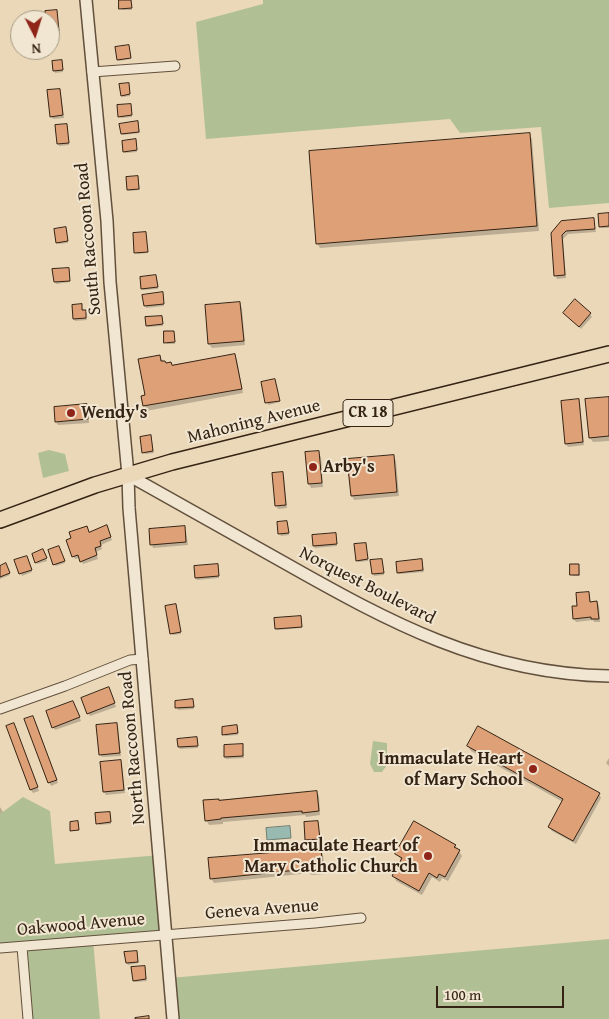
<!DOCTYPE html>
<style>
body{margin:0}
#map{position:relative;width:609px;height:1019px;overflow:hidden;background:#ead8b8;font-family:"Gentium Book Plus",serif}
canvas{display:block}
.north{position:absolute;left:10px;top:10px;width:50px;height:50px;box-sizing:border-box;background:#f1e6d1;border:1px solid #a69885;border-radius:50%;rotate:175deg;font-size:14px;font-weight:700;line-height:20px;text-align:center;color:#352314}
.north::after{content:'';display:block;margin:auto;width:18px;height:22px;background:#8f2418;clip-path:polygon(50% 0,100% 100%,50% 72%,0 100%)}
.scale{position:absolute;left:436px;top:986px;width:128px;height:22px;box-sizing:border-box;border:2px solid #352314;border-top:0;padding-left:6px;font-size:15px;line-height:18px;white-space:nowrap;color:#352314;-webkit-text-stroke:4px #f1e6d1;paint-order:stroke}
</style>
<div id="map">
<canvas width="609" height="1019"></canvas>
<div class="north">N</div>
<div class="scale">100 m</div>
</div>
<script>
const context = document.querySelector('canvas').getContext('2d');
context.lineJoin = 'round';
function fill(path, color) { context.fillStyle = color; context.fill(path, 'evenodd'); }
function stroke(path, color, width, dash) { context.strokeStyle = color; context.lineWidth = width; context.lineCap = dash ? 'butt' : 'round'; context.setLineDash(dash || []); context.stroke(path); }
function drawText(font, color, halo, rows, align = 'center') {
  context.font = font + ' "Gentium Book Plus",serif'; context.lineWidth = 4; context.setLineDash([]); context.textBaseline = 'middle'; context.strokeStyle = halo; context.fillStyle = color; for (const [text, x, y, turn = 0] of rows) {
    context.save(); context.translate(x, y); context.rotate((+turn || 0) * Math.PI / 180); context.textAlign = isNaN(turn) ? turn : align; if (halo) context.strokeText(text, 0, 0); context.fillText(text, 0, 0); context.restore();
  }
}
fill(new Path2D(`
 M 263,0 L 609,0 L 609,203 L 549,208 L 541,127 L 460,133 L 450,119 L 206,139 L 196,22 L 263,4 Z
 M 49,450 L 65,454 L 69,471 L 43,478 L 38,453 Z
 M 373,741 L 387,743 L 387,765 L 382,772 L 374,772 L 370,764 Z
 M 23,797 L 50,811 L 55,864 L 160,855 L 166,934 L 93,940 L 100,1019 L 28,1019 L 22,947 L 0,948 L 0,814 Z
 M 609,939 L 609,1019 L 173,1019 L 170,978 Z`), '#b1c094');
const water = new Path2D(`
 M 290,826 L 291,838 L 267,840 L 266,828 Z`);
fill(water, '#98bab0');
stroke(water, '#707e72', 1);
fill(new Path2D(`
 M 120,0 L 131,0 L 132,10 L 122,10 Z
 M 57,13 L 59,33 L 50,33 L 50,20 L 48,20 Z
 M 129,46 L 131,59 L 119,61 L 118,59 Z
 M 61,61 L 63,72 L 55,73 L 53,62 Z
 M 129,86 L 130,96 L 123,97 L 122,95 Z
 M 59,90 L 61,94 L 64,118 L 53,119 L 51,116 Z
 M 131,107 L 132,117 L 121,118 L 120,116 Z
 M 138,122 L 140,133 L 123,135 L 122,133 Z
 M 67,125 L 69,145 L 59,146 L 56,126 Z
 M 529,135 L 532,139 L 539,231 L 320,248 L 317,243 Z
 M 136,143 L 137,152 L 125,153 L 124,151 Z
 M 138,178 L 140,190 L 129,191 L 128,189 Z
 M 609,215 L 609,228 L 601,228 L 600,226 Z
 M 593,219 L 596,232 L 568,234 L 563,239 L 566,278 L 557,279 L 556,276 L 552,234 Z
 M 66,229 L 68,243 L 58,244 L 57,242 Z
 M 145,233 L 148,253 L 137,254 L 136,252 Z
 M 69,271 L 70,282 L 56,284 L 55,282 Z
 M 157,279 L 158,289 L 143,290 L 142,289 Z
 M 163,295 L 164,306 L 146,308 L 144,296 Z
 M 239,304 L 242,308 L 245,345 L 212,348 L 209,344 Z
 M 81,305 L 83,311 L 86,313 L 87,320 L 75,321 L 74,319 Z
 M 565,313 L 590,314 L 592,317 L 581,329 Z
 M 162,319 L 163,326 L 148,327 L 147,326 Z
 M 173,332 L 175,344 L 167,344 L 166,342 Z
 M 235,355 L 237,360 L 243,393 L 146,411 L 142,397 L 146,396 L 160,357 L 166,364 L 173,366 Z
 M 275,380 L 280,402 L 268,405 L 263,383 Z
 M 609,398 L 609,441 L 593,442 L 590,438 Z
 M 579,401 L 580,404 L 584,445 L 568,447 L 566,444 Z
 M 86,405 L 88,408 L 89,423 L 58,425 L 56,422 L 55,408 Z
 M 151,439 L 154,453 L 145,454 L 144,452 Z
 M 318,452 L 321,457 L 323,487 L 311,488 L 309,484 Z
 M 393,456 L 396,461 L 399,496 L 354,500 L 352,496 Z
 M 282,473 L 284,477 L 287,508 L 278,509 L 276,505 Z
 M 287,522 L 289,535 L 281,536 L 280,534 Z
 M 184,527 L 186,531 L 188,545 L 153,548 L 152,544 Z
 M 108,530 L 112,540 L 101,545 L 102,549 L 96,552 L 98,559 L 83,564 L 79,558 L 75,559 L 73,556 L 89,533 Z
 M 335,534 L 337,546 L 315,548 L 314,546 Z
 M 365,545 L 368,561 L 358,562 L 357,560 Z
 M 59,549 L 65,563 L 56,566 L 54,564 Z
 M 44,553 L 47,561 L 37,564 L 36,562 Z
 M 28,559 L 32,572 L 22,576 L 16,561 Z
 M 381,560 L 384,575 L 374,576 L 372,561 Z
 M 422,560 L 424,572 L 399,574 L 398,573 Z
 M 579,565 L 580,576 L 573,576 L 572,574 Z
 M 0,567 L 7,567 L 10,575 L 0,579 Z
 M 218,567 L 219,578 L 197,580 L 196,578 Z
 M 589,593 L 591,603 L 597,602 L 599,606 L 600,622 L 594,622 L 593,620 L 576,622 L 574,619 L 578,607 Z
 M 176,607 L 181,634 L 173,635 L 172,633 Z
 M 300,617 L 302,628 L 277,630 L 276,628 Z
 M 110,692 L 116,707 L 90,716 L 88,713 Z
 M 176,702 L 193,703 L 194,709 L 178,710 Z
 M 75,705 L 81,721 L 55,730 L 53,727 Z
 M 35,720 L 58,783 L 51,786 L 49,782 Z
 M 116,724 L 118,727 L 121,756 L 102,757 L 100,754 Z
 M 7,727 L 15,728 L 39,791 L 33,793 L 31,790 Z
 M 237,729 L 238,735 L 225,736 L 224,734 Z
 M 196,739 L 198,748 L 180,749 L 179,747 L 179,740 Z
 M 242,745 L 244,758 L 226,759 L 225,757 Z
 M 468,746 L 599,794 L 601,798 L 576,844 L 552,831 L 549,827 L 563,802 L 471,751 Z
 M 609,758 L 609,766 L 606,763 Z
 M 121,762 L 122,765 L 125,793 L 106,795 L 104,792 L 101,763 Z
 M 316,792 L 319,796 L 320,815 L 306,817 L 305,815 L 223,822 L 223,824 L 209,825 L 206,820 Z
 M 0,807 L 3,812 L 0,814 Z
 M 110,815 L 111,824 L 99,825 L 98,823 Z
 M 318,822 L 320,840 L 307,841 L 306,839 Z
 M 455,845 L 462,856 L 448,881 L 442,878 L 440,882 L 432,877 L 422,895 L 396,881 L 394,876 L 402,861 L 397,854 Z
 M 321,850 L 323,855 L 325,874 L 311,875 L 310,873 L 214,883 L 211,878 Z
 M 136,952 L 139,963 L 128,965 L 127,963 Z
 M 145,969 L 147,981 L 135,982 L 134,980 Z`), '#0003');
const building = new Path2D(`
 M 119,0 L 131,0 L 132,8 L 119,9 Z
 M 57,10 L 59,31 L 50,32 L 50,20 L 46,20 L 45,11 Z
 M 129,45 L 131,58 L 117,60 L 115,47 Z
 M 62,60 L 63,70 L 53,71 L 52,61 Z
 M 129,83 L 130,94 L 121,96 L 119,84 Z
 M 60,89 L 63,115 L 50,117 L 47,90 Z
 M 131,104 L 132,115 L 118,117 L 117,105 Z
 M 138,121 L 139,132 L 121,134 L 119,124 Z
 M 67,124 L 69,143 L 57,144 L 55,125 Z
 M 530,133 L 537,226 L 316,244 L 309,151 Z
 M 136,139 L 137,150 L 123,152 L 122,141 Z
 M 138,176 L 139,189 L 127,190 L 126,177 Z
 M 609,213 L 609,226 L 599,227 L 598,214 Z
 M 594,218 L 595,229 L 566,231 L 562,235 L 565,275 L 554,276 L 551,233 L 561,221 Z
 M 66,227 L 68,241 L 56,243 L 54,229 Z
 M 146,232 L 148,252 L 134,253 L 133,233 Z
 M 69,268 L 70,281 L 54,282 L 52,269 Z
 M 156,275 L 158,287 L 141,289 L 140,277 Z
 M 163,292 L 164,304 L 144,306 L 142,295 Z
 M 575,299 L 591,313 L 579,327 L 563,313 Z
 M 240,302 L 244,341 L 208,344 L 205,305 Z
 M 82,304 L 82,310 L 86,310 L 86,318 L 73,319 L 72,305 Z
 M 162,316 L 163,324 L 146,326 L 145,317 Z
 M 164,331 L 174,331 L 175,342 L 164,343 Z
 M 235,354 L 242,389 L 143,406 L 141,396 L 145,395 L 138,359 L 160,355 L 161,361 L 165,361 L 166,363 L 171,362 L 172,365 Z
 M 275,379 L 280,401 L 265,403 L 261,382 Z
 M 609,397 L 609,436 L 589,438 L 585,399 Z
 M 579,399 L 583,442 L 565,444 L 561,401 Z
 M 87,404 L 88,419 L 55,422 L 54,407 Z
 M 151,435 L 153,451 L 142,453 L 140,437 Z
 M 319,451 L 322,483 L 308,484 L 305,452 Z
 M 394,455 L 397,492 L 351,496 L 347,459 Z
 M 283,472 L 286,505 L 275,506 L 272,473 Z
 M 287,521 L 289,533 L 278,534 L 277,522 Z
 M 107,525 L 111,537 L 100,541 L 101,546 L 95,548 L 97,555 L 80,562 L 78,555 L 72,557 L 66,540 L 71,538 L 69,532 L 87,526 L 89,532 Z
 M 185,526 L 186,542 L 150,545 L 149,529 Z
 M 336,533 L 337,544 L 313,546 L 312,535 Z
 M 366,543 L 368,559 L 356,561 L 354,544 Z
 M 59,546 L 65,561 L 53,565 L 48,550 Z
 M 43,549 L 47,558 L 35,563 L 32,554 Z
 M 27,556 L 32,570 L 19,574 L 14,560 Z
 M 382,559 L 384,573 L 372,574 L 370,560 Z
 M 422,559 L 423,570 L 397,573 L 396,562 Z
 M 6,563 L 10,573 L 0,577 L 0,566 Z
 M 218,564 L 219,576 L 195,578 L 194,566 Z
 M 570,564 L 579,564 L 579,575 L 570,575 Z
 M 589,592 L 590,602 L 597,601 L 599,619 L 591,619 L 591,617 L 573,619 L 572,606 L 577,606 L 576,593 Z
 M 176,604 L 181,632 L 170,634 L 165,606 Z
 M 301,616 L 302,627 L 275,629 L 274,618 Z
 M 109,687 L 115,703 L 87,714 L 81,698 Z
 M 193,699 L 194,707 L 175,708 L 175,701 Z
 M 73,701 L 80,717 L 52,728 L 46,711 Z
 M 33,716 L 57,780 L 48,783 L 24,719 Z
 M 14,723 L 38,787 L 30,790 L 6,726 Z
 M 117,723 L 120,753 L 99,755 L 96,725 Z
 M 237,725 L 238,733 L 222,735 L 222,727 Z
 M 478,726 L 600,793 L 573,841 L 548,827 L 563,799 L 467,746 Z
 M 197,737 L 198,746 L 178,747 L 177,739 Z
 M 243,744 L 243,756 L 224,757 L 224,745 Z
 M 121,760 L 124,790 L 103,792 L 100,762 Z
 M 317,791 L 319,811 L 302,813 L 302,811 L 221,818 L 221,819 L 205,821 L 203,800 L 219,799 L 219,800 Z
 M 110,812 L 111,822 L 96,824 L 95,813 Z
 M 78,821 L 79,830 L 70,831 L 70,822 Z
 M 318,821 L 320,839 L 305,840 L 304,822 Z
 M 414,821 L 456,845 L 454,847 L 460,850 L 445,877 L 439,874 L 437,878 L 429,873 L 419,891 L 392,876 L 402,858 L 395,854 Z
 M 321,849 L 323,869 L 307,871 L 307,869 L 210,879 L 208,858 Z
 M 137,951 L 138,962 L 126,963 L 124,952 Z
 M 145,966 L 146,979 L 133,981 L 131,967 Z
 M 149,1016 L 149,1019 L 135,1019 L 135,1018 Z`);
fill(building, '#dea077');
stroke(building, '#352314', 1);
const minor = new Path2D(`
 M 92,72 L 175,66
 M 0,709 L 65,686 L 130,660 L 143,659
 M 22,947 L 28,1019
 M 0,948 L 315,923 L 361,918`);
const tertiary = new Path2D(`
 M 86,0 L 107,221 L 110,282 L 128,475 L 129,508 L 173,1019
 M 128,475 C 179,504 231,533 283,562 C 389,622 484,674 609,676`);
const primary = new Path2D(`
 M 0,520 L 95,485 L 172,462 L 609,354`);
stroke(minor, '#62503d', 11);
stroke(tertiary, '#62503d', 14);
stroke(primary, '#352314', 18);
stroke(minor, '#f1e6d1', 9);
stroke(tertiary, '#f1e6d1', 11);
stroke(primary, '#ead8b8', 15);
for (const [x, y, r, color] of [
 [71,413,5,"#8f2418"],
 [313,467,5,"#8f2418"],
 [533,769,5,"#8f2418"],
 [428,856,5,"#8f2418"]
]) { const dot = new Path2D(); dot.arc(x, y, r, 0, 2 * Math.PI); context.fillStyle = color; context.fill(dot); stroke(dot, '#f1e6d1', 2); }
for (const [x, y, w] of [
 [368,413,50]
]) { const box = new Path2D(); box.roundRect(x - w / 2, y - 13.5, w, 27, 4); context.fillStyle = '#f1e6d1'; context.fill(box); stroke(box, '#352314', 1); }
drawText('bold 16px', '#352314', null, [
 ["CR 18",368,413]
]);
drawText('18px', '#352314', '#f1e6d1', [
 ["South Raccoon Road",89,239,-95],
 ["Mahoning Avenue",254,422,-14],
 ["Norquest Boulevard",367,586,27],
 ["North Raccoon Road",133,748,-95],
 ["Geneva Avenue",262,910,-4],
 ["Oakwood Avenue",81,925,-5]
]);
drawText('bold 18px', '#352314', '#f1e6d1', [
 ["Wendy's",81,413],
 ["Arby's",323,467],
 ["Immaculate Heart",523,759,"right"],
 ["of Mary School",523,780,"right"],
 ["Immaculate Heart of",418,846,"right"],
 ["Mary Catholic Church",418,867,"right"]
], 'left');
</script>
